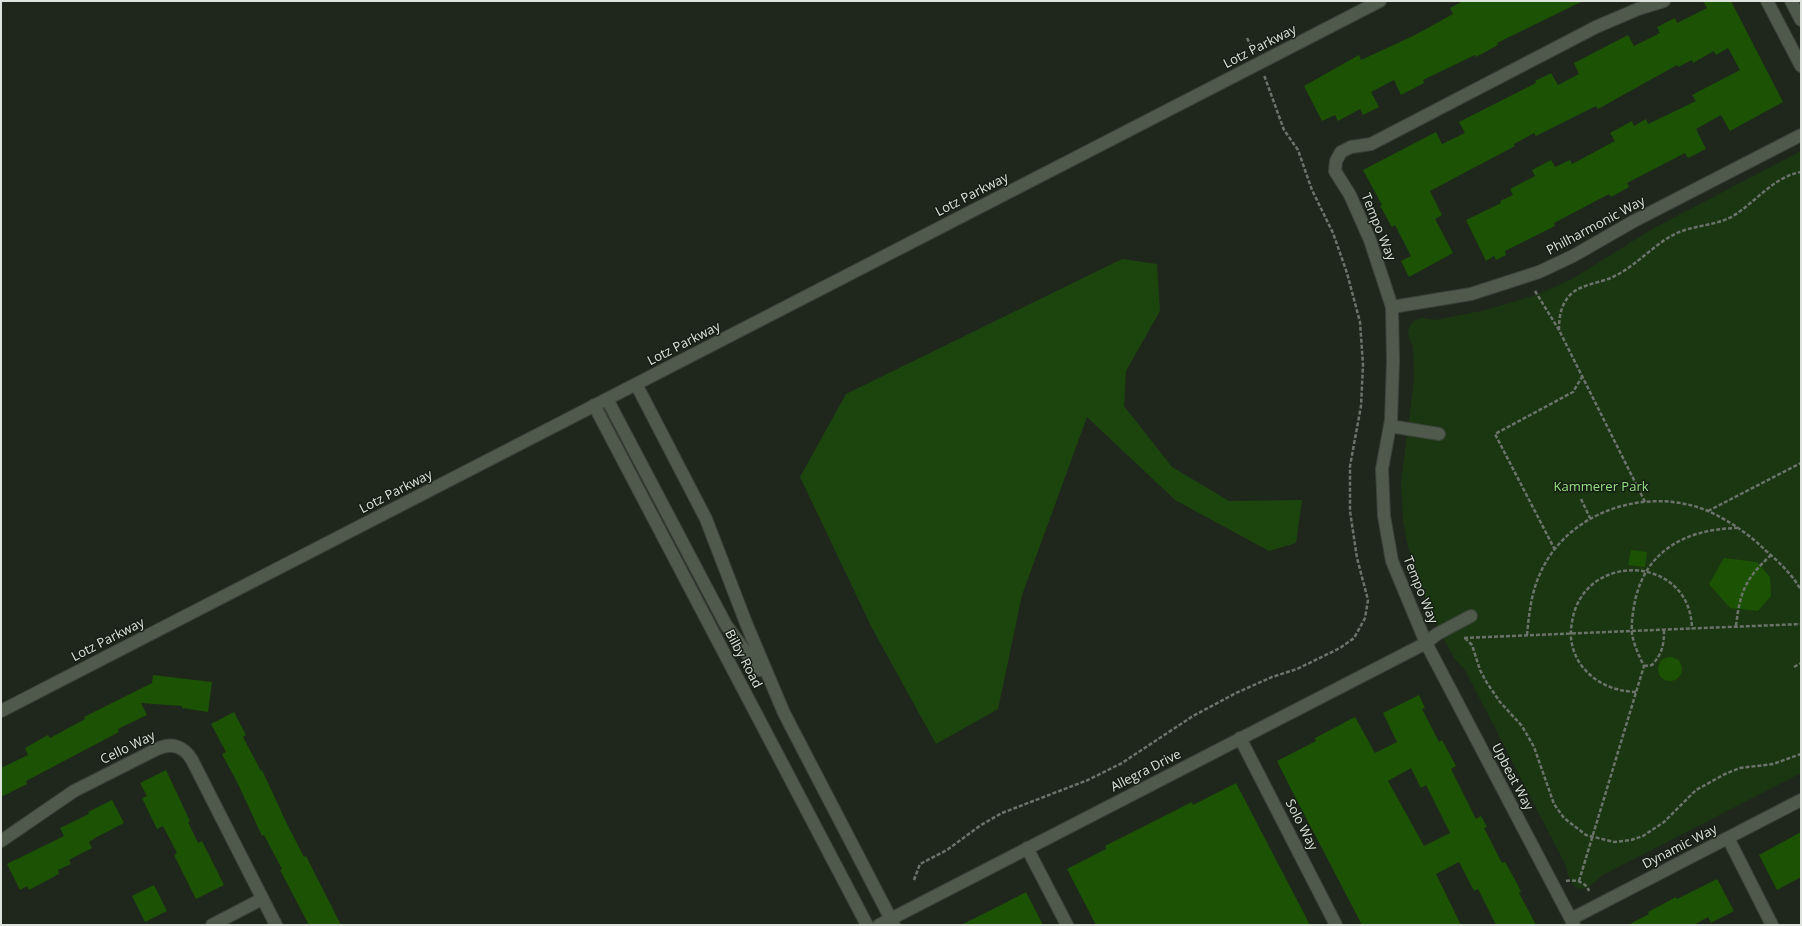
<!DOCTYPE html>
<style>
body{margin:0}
#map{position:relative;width:1802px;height:926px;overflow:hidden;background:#1f271c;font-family:"Open Sans",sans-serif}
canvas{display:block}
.frame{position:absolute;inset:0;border:2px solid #dee4dd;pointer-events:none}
</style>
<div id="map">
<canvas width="1802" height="926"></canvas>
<div class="frame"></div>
</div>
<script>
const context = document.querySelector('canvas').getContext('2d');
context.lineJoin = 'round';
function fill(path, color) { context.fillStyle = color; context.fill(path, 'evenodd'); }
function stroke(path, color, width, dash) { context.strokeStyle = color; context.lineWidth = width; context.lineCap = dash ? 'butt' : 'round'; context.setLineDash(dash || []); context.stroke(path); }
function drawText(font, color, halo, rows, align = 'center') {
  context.font = font + ' "Open Sans",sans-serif'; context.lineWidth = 3; context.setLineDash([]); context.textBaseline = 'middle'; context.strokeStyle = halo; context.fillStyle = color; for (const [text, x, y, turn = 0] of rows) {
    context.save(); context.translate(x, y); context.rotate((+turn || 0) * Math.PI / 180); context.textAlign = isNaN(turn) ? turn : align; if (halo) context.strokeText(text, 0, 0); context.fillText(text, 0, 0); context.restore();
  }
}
fill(new Path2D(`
 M 1801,151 L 1801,773 L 1601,876 C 1580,898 1571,890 1565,864 L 1465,670 L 1454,658 L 1426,605 L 1424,590 L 1414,568 L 1407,543 L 1403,520 L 1401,482 L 1414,380 L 1413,347 L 1409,338 L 1408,331 L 1411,324 L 1415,320 L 1422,318 L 1435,320 L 1486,310 L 1536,295 L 1572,279 L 1654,228 Z`), '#1a3711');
fill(new Path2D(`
 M 1122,259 L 1157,264 L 1160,311 L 1126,371 L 1124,406 L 1172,467 L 1229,501 L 1302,500 L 1296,543 L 1269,551 L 1175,500 L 1087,417 L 1022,595 L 998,709 L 936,744 L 872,628 L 800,477 L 846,394 Z`), '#1c450e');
fill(new Path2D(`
 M 1463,1 L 1583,1 L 1497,43 L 1498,45 L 1476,57 L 1475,55 L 1423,80 L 1424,83 L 1401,95 L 1394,80 L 1371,92 L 1379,107 L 1363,115 L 1360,109 L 1338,121 L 1335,115 L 1322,121 L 1304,86 L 1359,55 L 1361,60 L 1415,35 L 1453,14 L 1450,8 Z
 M 1703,1 L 1731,1 L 1783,102 L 1730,131 L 1721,115 L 1696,129 L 1706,149 L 1688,158 L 1685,153 L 1627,183 L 1629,187 L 1611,197 L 1609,194 L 1554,223 L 1555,226 L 1505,251 L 1506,255 L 1496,260 L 1494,256 L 1486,261 L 1466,220 L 1501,203 L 1500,201 L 1513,195 L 1510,189 L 1535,176 L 1532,170 L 1551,160 L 1555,167 L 1570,160 L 1572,164 L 1615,141 L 1610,133 L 1632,121 L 1634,126 L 1646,119 L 1648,124 L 1696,101 L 1692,95 L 1740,70 L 1728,48 L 1716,55 L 1714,51 L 1693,63 L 1692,60 L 1678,67 L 1677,65 L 1598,109 L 1596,106 L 1536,136 L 1534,133 L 1514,144 L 1515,146 L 1430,191 L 1442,215 L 1435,219 L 1453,253 L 1409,277 L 1401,261 L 1411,256 L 1395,225 L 1392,227 L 1380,206 L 1382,205 L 1363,170 L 1436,132 L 1442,144 L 1465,133 L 1459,122 L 1536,83 L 1535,81 L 1551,73 L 1558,85 L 1579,74 L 1574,63 L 1628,35 L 1634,46 L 1660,33 L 1657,27 L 1675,18 L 1677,23 L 1707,8 Z
 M 1631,550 L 1647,552 L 1645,567 L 1628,565 Z
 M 1724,558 L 1757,562 L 1770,577 L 1771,596 L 1758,611 L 1730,608 L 1709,584 Z
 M1658 669a12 12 0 1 1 24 0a12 12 0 1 1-24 0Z
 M 153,675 L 212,682 L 208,712 L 182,708 L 182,706 L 141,703 L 147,715 L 118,729 L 119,732 L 26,781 L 27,784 L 1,797 L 1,768 L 28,755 L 25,748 L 48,735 L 50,738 L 85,719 L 84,717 L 152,683 Z
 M 1419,695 L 1425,708 L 1422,709 L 1439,742 L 1442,740 L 1456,766 L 1451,769 L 1476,819 L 1481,816 L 1487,827 L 1484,828 L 1502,863 L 1505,862 L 1518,885 L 1521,892 L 1519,893 L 1536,925 L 1496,925 L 1478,889 L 1474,891 L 1459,862 L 1436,874 L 1461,925 L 1362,925 L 1292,791 L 1277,761 L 1316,741 L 1315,738 L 1355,717 L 1375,753 L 1397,742 L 1383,713 ZM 1411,768 L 1421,788 L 1426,785 L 1450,833 L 1424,846 L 1388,781 Z
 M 234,712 L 246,735 L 243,737 L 261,771 L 262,770 L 287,824 L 304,857 L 306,856 L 341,925 L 309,925 L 280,870 L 282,869 L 264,835 L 262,836 L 239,786 L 222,754 L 226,752 L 211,724 Z
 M 166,770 L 190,821 L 188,822 L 198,843 L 202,841 L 224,885 L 196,899 L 174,855 L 177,853 L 163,826 L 157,829 L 142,798 L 147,796 L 140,783 Z
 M 1236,783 L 1310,925 L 1096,925 L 1067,869 L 1106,849 L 1105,846 L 1192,802 L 1193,805 Z
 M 112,800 L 124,823 L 95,838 L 89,842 L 92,848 L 69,860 L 71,864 L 58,870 L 59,874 L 29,890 L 27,886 L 20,890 L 7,864 L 64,836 L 60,828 L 89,814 L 88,812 Z
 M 1801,832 L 1801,877 L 1777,890 L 1759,855 Z
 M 1717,879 L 1734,911 L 1711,923 L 1708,917 L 1694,925 L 1628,925 L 1649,914 L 1648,912 L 1676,897 L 1677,899 Z
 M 154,885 L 167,911 L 145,922 L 132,896 Z
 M 1026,892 L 1043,925 L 961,925 L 1007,902 Z`), '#1b5204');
const minor = new Path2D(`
 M 1767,1 L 1801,66
 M 1791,1 L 1801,20
 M 1392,307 L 1471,294 L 1539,272 L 1573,256 L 1634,221 L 1801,135
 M 636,384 L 706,519 L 746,623 L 784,713 L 894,925
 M 607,399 L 726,625 L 759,670
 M 594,405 L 867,925
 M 1390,426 L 1439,434
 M 1,711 L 1380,1
 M 1240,738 L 1336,925
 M 1728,838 L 1772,925
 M 1,841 L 74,791 L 157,749 C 172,742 184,746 192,760 L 276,925
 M 1027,848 L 1067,925
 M 1571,919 L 1801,800
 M 212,925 L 262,899
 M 879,925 L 1426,643 L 1437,634 L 1471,616
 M 1574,925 L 1426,643 L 1392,561 L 1384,516 L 1382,469 L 1391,420 L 1393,361 L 1392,307 L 1370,240 L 1350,195 L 1335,171 L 1336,161 L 1341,152 L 1351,147 L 1371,144 L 1596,27 L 1638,9 L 1664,1`);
stroke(minor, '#3b433a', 14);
stroke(new Path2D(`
 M 1247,38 L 1254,52
 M 1535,291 L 1559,330 L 1645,502
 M 1559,330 C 1559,316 1561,304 1571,294 C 1582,284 1600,283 1613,277 C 1636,266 1653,245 1675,234 C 1693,225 1716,226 1733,216 C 1756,202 1773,177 1801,172
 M 1581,499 L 1590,518
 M 1708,511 L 1801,463
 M 1555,550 L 1495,434 L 1573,392 L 1582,377
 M 1736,626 C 1740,592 1745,579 1771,555
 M 1527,635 C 1529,614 1531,595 1539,576 C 1565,512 1646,485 1708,511 C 1728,520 1749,534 1765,550 C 1779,562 1791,573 1801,590
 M 1464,638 L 1801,624
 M 1465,638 L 1472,645 L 1480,670 L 1487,683 L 1500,702 L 1522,726 L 1534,747 L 1554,804 L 1564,818 L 1586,835 L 1614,842 L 1631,840 L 1643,836 L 1664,822 L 1696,790 L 1725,774 L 1740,768 L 1773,764 L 1801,754
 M 1644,666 L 1652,665 C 1662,654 1664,645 1664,631
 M 1794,667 L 1801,663
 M 1636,692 C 1613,691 1595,683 1581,665 C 1572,652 1569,637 1572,622 C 1583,550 1691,554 1692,629
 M 914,880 L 920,864 L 947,850 L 981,825 L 1002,813 L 1088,780 L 1122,763 L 1193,716 L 1236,693 L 1272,677 L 1297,669 L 1340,648 L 1354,638 L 1365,618 L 1368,600 L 1357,558 L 1350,511 L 1350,466 L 1361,406 L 1363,365 L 1360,322 L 1347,273 L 1333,233 L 1312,190 L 1298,150 L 1284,130 L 1264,75
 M 1566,881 C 1575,879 1586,882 1589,891
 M 1579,881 L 1644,666 C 1639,656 1634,645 1632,634 C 1631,624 1633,611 1635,601 C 1646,549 1688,529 1737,528`), '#6c736a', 2.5, [4, 2]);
stroke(minor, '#4f594c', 12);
drawText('13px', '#dee4dd', '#151e13', [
 ["Lotz Parkway",1260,47,-27],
 ["Lotz Parkway",972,195,-27],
 ["Philharmonic Way",1596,226,-28],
 ["Tempo Way",1378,227,68],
 ["Lotz Parkway",684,344,-27],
 ["Lotz Parkway",396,492,-27],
 ["Tempo Way",1420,590,68],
 ["Lotz Parkway",108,640,-27],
 ["Bilby Road",743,659,62],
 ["Cello Way",128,748,-26],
 ["Allegra Drive",1146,771,-27],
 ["Upbeat Way",1512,777,62],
 ["Solo Way",1301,825,63],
 ["Dynamic Way",1680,847,-27]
]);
drawText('13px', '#97e282', '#151e13', [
 ["Kammerer Park",1601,487]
]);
</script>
